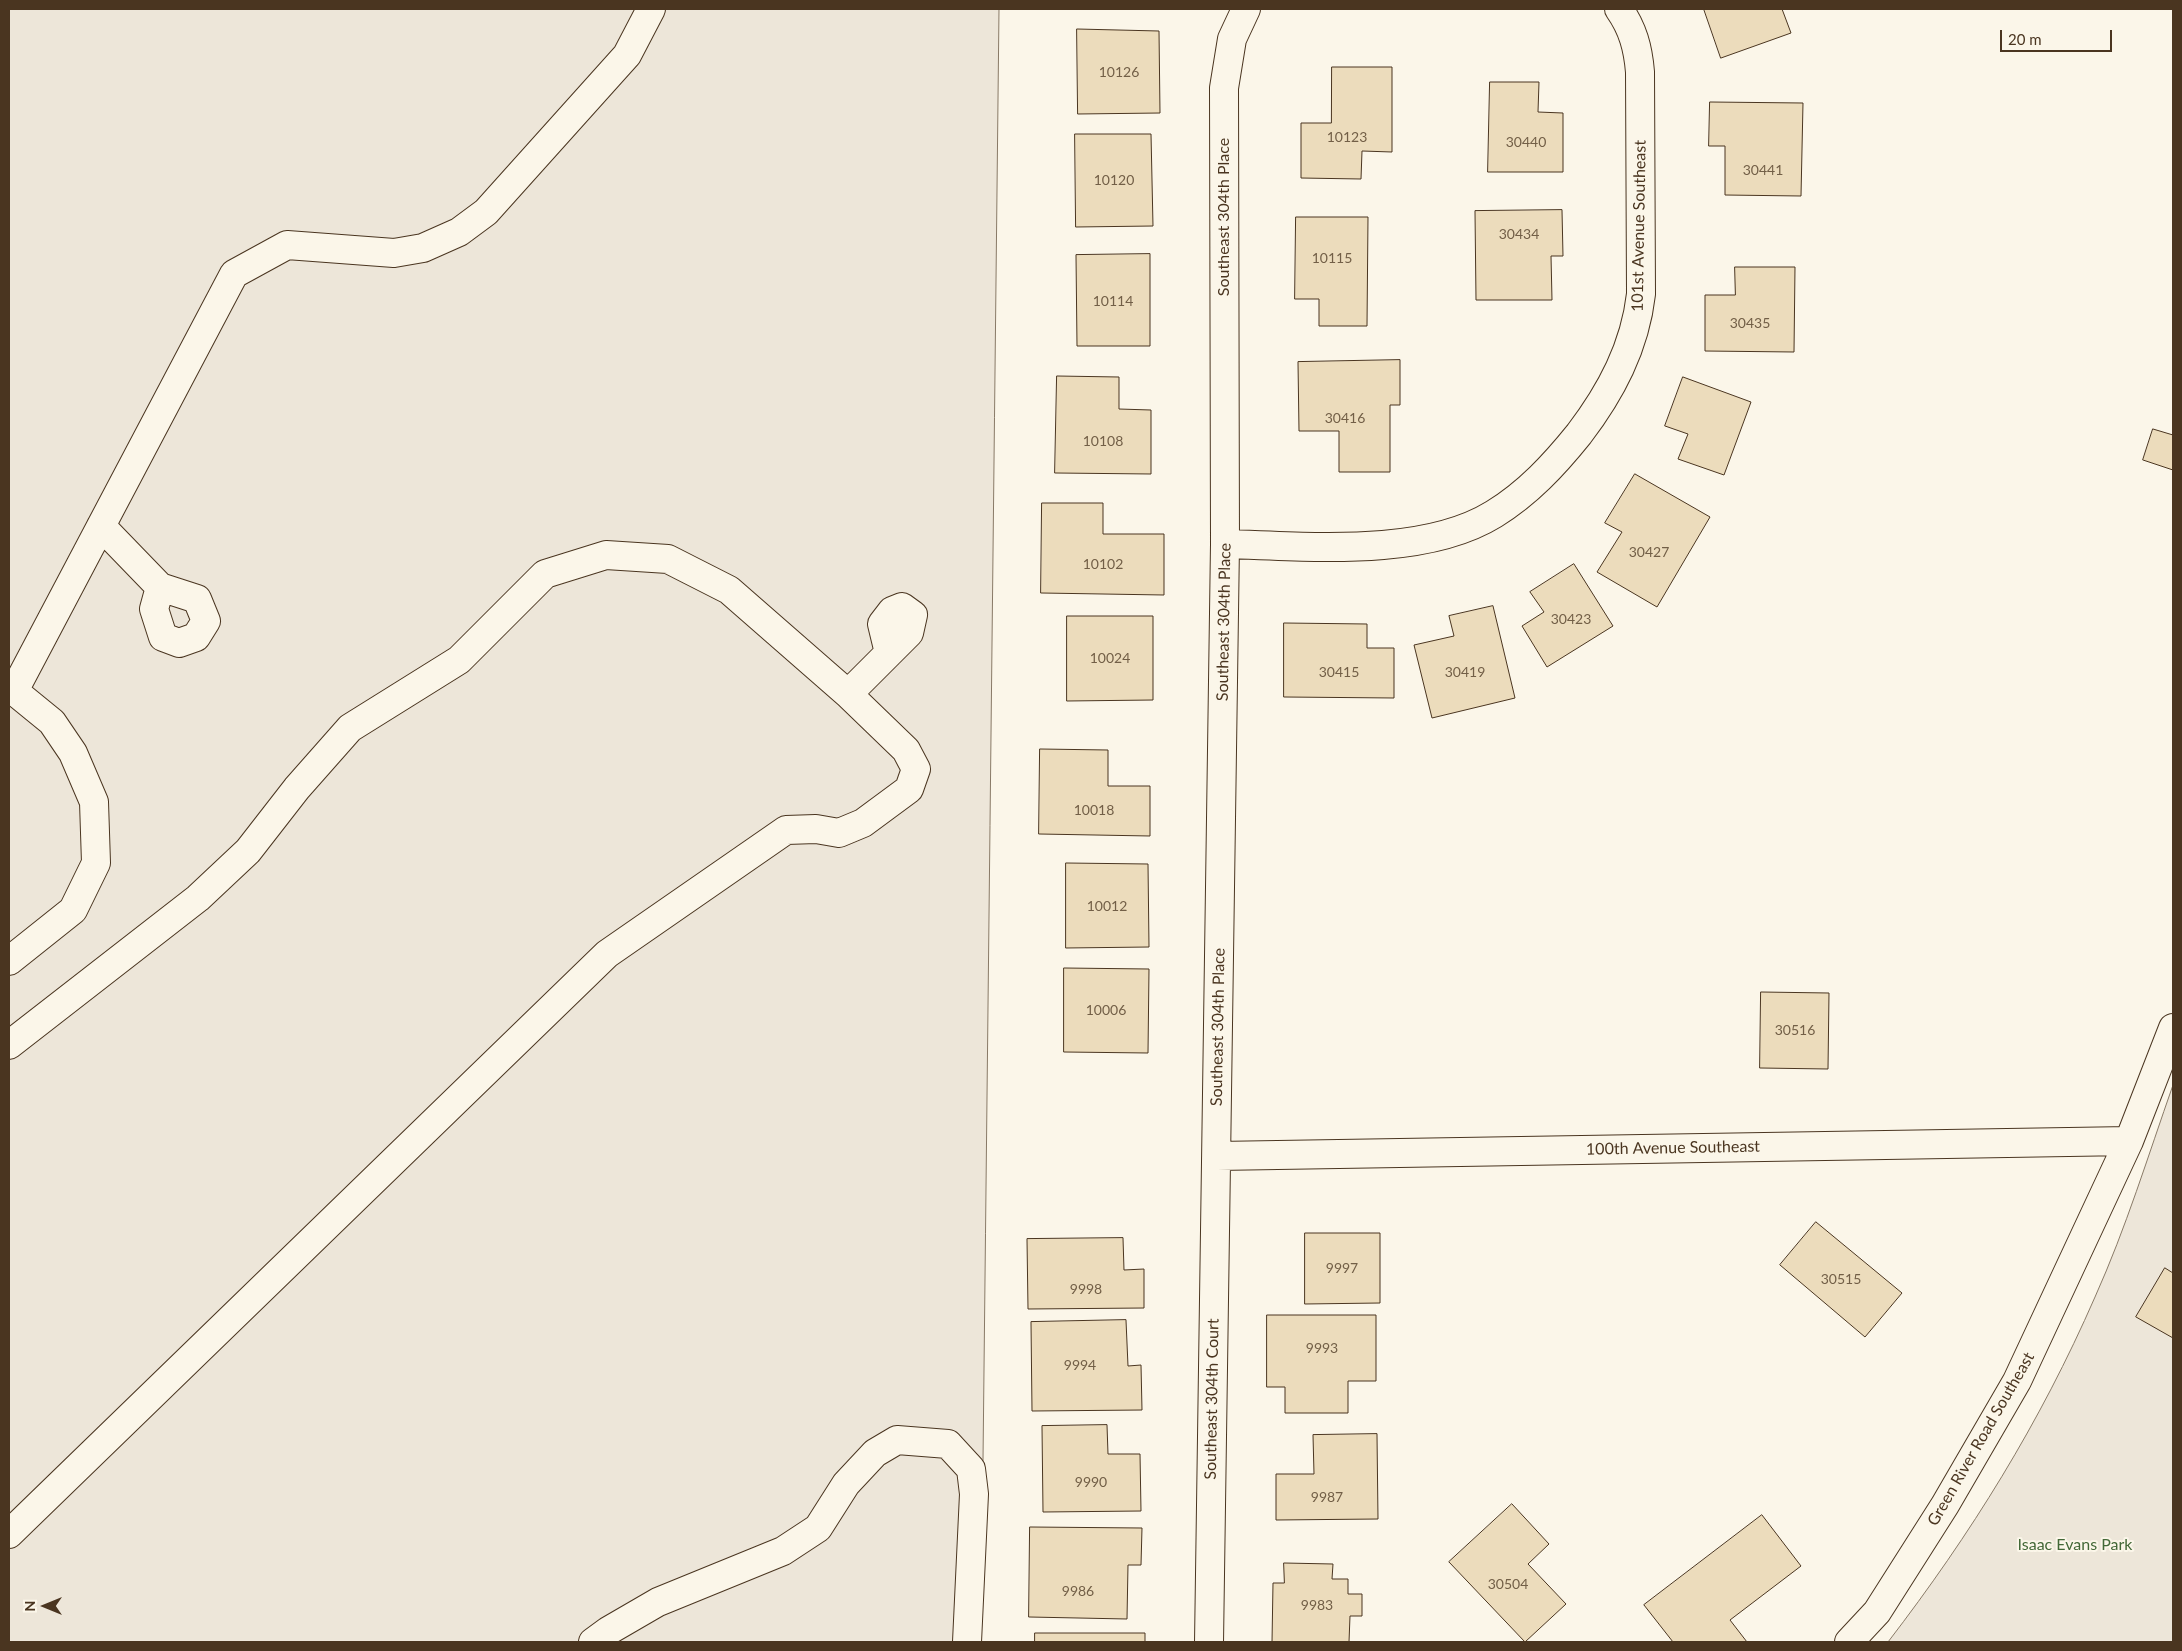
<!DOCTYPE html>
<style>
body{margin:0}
#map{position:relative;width:2182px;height:1651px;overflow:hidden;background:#fbf6e9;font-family:Lato,sans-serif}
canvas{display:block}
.frame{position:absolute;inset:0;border:10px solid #4a3520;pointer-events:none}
.north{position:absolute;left:20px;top:1581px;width:50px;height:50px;-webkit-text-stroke:4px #fbf6e9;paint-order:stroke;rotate:270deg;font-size:14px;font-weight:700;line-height:20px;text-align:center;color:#4a3520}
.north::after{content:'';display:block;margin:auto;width:18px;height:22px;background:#4a3520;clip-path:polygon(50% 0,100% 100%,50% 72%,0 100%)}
.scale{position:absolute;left:2000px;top:30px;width:112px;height:22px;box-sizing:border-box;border:2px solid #4a3520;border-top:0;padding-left:6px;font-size:15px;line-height:18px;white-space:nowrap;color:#4a3520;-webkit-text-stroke:4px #fbf6e9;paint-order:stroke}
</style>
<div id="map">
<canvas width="2182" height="1651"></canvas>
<div class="frame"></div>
<div class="north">N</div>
<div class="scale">20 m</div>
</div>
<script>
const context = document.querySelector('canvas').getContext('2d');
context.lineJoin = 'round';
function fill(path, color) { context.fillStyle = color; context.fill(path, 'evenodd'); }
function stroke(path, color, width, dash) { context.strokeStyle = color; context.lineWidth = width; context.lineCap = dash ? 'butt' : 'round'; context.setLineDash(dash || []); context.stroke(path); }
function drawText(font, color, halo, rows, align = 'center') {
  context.font = font + ' Lato,sans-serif'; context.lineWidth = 4; context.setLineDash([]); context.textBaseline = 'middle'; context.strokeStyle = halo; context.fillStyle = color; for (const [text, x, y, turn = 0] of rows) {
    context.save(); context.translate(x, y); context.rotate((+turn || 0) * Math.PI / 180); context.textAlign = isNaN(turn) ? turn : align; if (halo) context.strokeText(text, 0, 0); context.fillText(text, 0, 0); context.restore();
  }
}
const green = new Path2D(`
 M 9,9 L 999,9 L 981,1642 L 9,1642 Z
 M 2173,1085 L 2173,1642 L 1888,1642 C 1971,1534 2040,1423 2095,1297 C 2126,1228 2148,1156 2173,1085 Z`);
fill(green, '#ede6d9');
stroke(green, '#887966', 1);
const building = new Path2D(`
 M 1704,9 L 1782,9 L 1791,33 L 1721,58 Z
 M 1077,29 L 1159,31 L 1160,113 L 1078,114 Z
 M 1332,67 L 1392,67 L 1392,152 L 1362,151 L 1361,179 L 1301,178 L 1301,123 L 1331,123 Z
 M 1490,82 L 1539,82 L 1538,112 L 1563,113 L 1563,172 L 1488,172 Z
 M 1710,102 L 1803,103 L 1801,196 L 1725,195 L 1725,146 L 1709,146 Z
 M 1075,134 L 1151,134 L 1153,226 L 1076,227 Z
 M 1562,210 L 1563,256 L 1551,256 L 1552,300 L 1476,300 L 1475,211 Z
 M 1296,217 L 1368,217 L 1367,326 L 1319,326 L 1319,299 L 1295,299 Z
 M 1150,254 L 1150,346 L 1077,346 L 1076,255 Z
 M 1735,267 L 1795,267 L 1794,352 L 1705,351 L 1705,295 L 1735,295 Z
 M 1400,360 L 1400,405 L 1390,405 L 1390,472 L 1339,472 L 1339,431 L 1299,431 L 1298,362 Z
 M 1057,376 L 1119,377 L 1119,409 L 1151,410 L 1151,474 L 1055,473 Z
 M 1683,377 L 1751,402 L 1724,475 L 1678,459 L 1688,434 L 1665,426 Z
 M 2153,429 L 2173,435 L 2173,470 L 2143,460 Z
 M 1635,474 L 1710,517 L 1657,607 L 1597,572 L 1622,532 L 1605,523 Z
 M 1042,503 L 1103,503 L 1103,534 L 1164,534 L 1164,595 L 1041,593 Z
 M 1574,564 L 1613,626 L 1547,667 L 1522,626 L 1544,612 L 1530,592 Z
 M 1493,606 L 1515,698 L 1432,718 L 1414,645 L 1454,636 L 1449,616 Z
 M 1067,616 L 1153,616 L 1153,700 L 1067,701 Z
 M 1284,623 L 1367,624 L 1367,648 L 1394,648 L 1394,698 L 1284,697 Z
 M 1040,749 L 1108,750 L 1108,786 L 1150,786 L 1150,836 L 1039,834 Z
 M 1066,863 L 1148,864 L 1149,947 L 1066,948 Z
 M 1064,968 L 1149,969 L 1148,1053 L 1064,1052 Z
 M 1761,992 L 1829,993 L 1828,1069 L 1760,1068 Z
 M 1816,1222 L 1902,1293 L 1865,1337 L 1780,1265 Z
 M 1305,1233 L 1380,1233 L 1380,1303 L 1305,1304 Z
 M 1123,1238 L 1124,1270 L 1144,1269 L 1144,1308 L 1028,1309 L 1027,1239 Z
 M 2165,1268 L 2173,1273 L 2173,1338 L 2136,1317 Z
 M 1267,1315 L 1376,1315 L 1376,1381 L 1348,1381 L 1348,1413 L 1285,1413 L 1285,1387 L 1267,1387 Z
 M 1126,1320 L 1128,1366 L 1141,1365 L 1142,1410 L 1032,1411 L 1031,1322 Z
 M 1107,1425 L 1108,1454 L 1140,1454 L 1141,1511 L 1043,1512 L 1042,1426 Z
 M 1377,1434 L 1378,1519 L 1276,1520 L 1276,1474 L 1314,1474 L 1313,1435 Z
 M 1512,1504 L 1549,1544 L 1528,1564 L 1566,1604 L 1525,1642 L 1449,1562 Z
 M 1762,1515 L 1801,1566 L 1730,1620 L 1747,1642 L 1673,1642 L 1644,1605 Z
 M 1030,1527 L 1142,1528 L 1141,1565 L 1128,1565 L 1127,1619 L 1029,1617 Z
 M 1284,1563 L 1333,1564 L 1332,1579 L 1348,1579 L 1348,1594 L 1362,1594 L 1362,1616 L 1350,1616 L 1349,1642 L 1272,1642 L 1273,1583 L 1284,1583 Z
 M 1035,1633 L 1145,1633 L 1145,1642 L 1035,1642 Z`);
fill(building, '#ecdcbc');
stroke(building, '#4a3520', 1);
const minor = new Path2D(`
 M 101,526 L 160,587 L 154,609 L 163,637 L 179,643 L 196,637 L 206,621 L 197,599 L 160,587
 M 1225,544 C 1306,546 1423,558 1494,514 C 1528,493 1554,465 1579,434 C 1611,392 1635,347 1641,294 L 1640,72 C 1638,48 1633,29 1619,9
 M 9,691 L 14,691 L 52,722 L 73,753 L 94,802 L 96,863 L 73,910 L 9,961
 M 14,691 L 234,274 L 287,245 L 394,253 L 423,248 L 459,232 L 486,212 L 627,55 L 651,9
 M 9,1045 L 198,898 L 248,851 L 297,788 L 350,728 L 459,660 L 545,574 L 606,555 L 668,559 L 729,590 L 848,694
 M 1217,1156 L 2129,1141
 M 9,1534 L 607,954 L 786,830 L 816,829 L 839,833 L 863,823 L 909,789 L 916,769 L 906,750 L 848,694 L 909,633 L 913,615 L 902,607 L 892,611 L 882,624 L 889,653
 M 593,1642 L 608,1631 L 658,1602 L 783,1551 L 818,1528 L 846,1484 L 875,1453 L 897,1440 L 948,1444 L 971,1469 L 974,1494 L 967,1642
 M 1209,1642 L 1225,544 L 1224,88 L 1232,39 L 1246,9
 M 1849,1642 L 1877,1612 L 1945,1505 L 2017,1381 L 2129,1141 L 2173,1028`);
stroke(minor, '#4a3520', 30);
stroke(minor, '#fbf6e9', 28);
drawText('14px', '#725f47', null, [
 ["10126",1119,72],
 ["10123",1347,137],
 ["30440",1526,142],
 ["30441",1763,170],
 ["10120",1114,180],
 ["30434",1519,234],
 ["10115",1332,258],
 ["10114",1113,301],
 ["30435",1750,323],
 ["30416",1345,418],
 ["10108",1103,441],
 ["30427",1649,552],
 ["10102",1103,564],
 ["30423",1571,619],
 ["10024",1110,658],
 ["30415",1339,672],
 ["30419",1465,672],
 ["10018",1094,810],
 ["10012",1107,906],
 ["10006",1106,1010],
 ["30516",1795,1030],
 ["9997",1342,1268],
 ["30515",1841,1279],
 ["9998",1086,1289],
 ["9993",1322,1348],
 ["9994",1080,1365],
 ["9990",1091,1482],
 ["9987",1327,1497],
 ["30504",1508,1584],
 ["9986",1078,1591],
 ["9983",1317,1605]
]);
drawText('16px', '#4a3520', '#fbf6e9', [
 ["Southeast 304th Place",1224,217,-90],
 ["101st Avenue Southeast",1639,226,-89],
 ["Southeast 304th Place",1224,622,-89],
 ["Southeast 304th Place",1218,1027,-89],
 ["100th Avenue Southeast",1673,1148,-1],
 ["Southeast 304th Court",1212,1399,-89],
 ["Green River Road Southeast",1981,1439,-60]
]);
drawText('16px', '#436837', '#fbf6e9', [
 ["Isaac Evans Park",2075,1545]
]);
</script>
